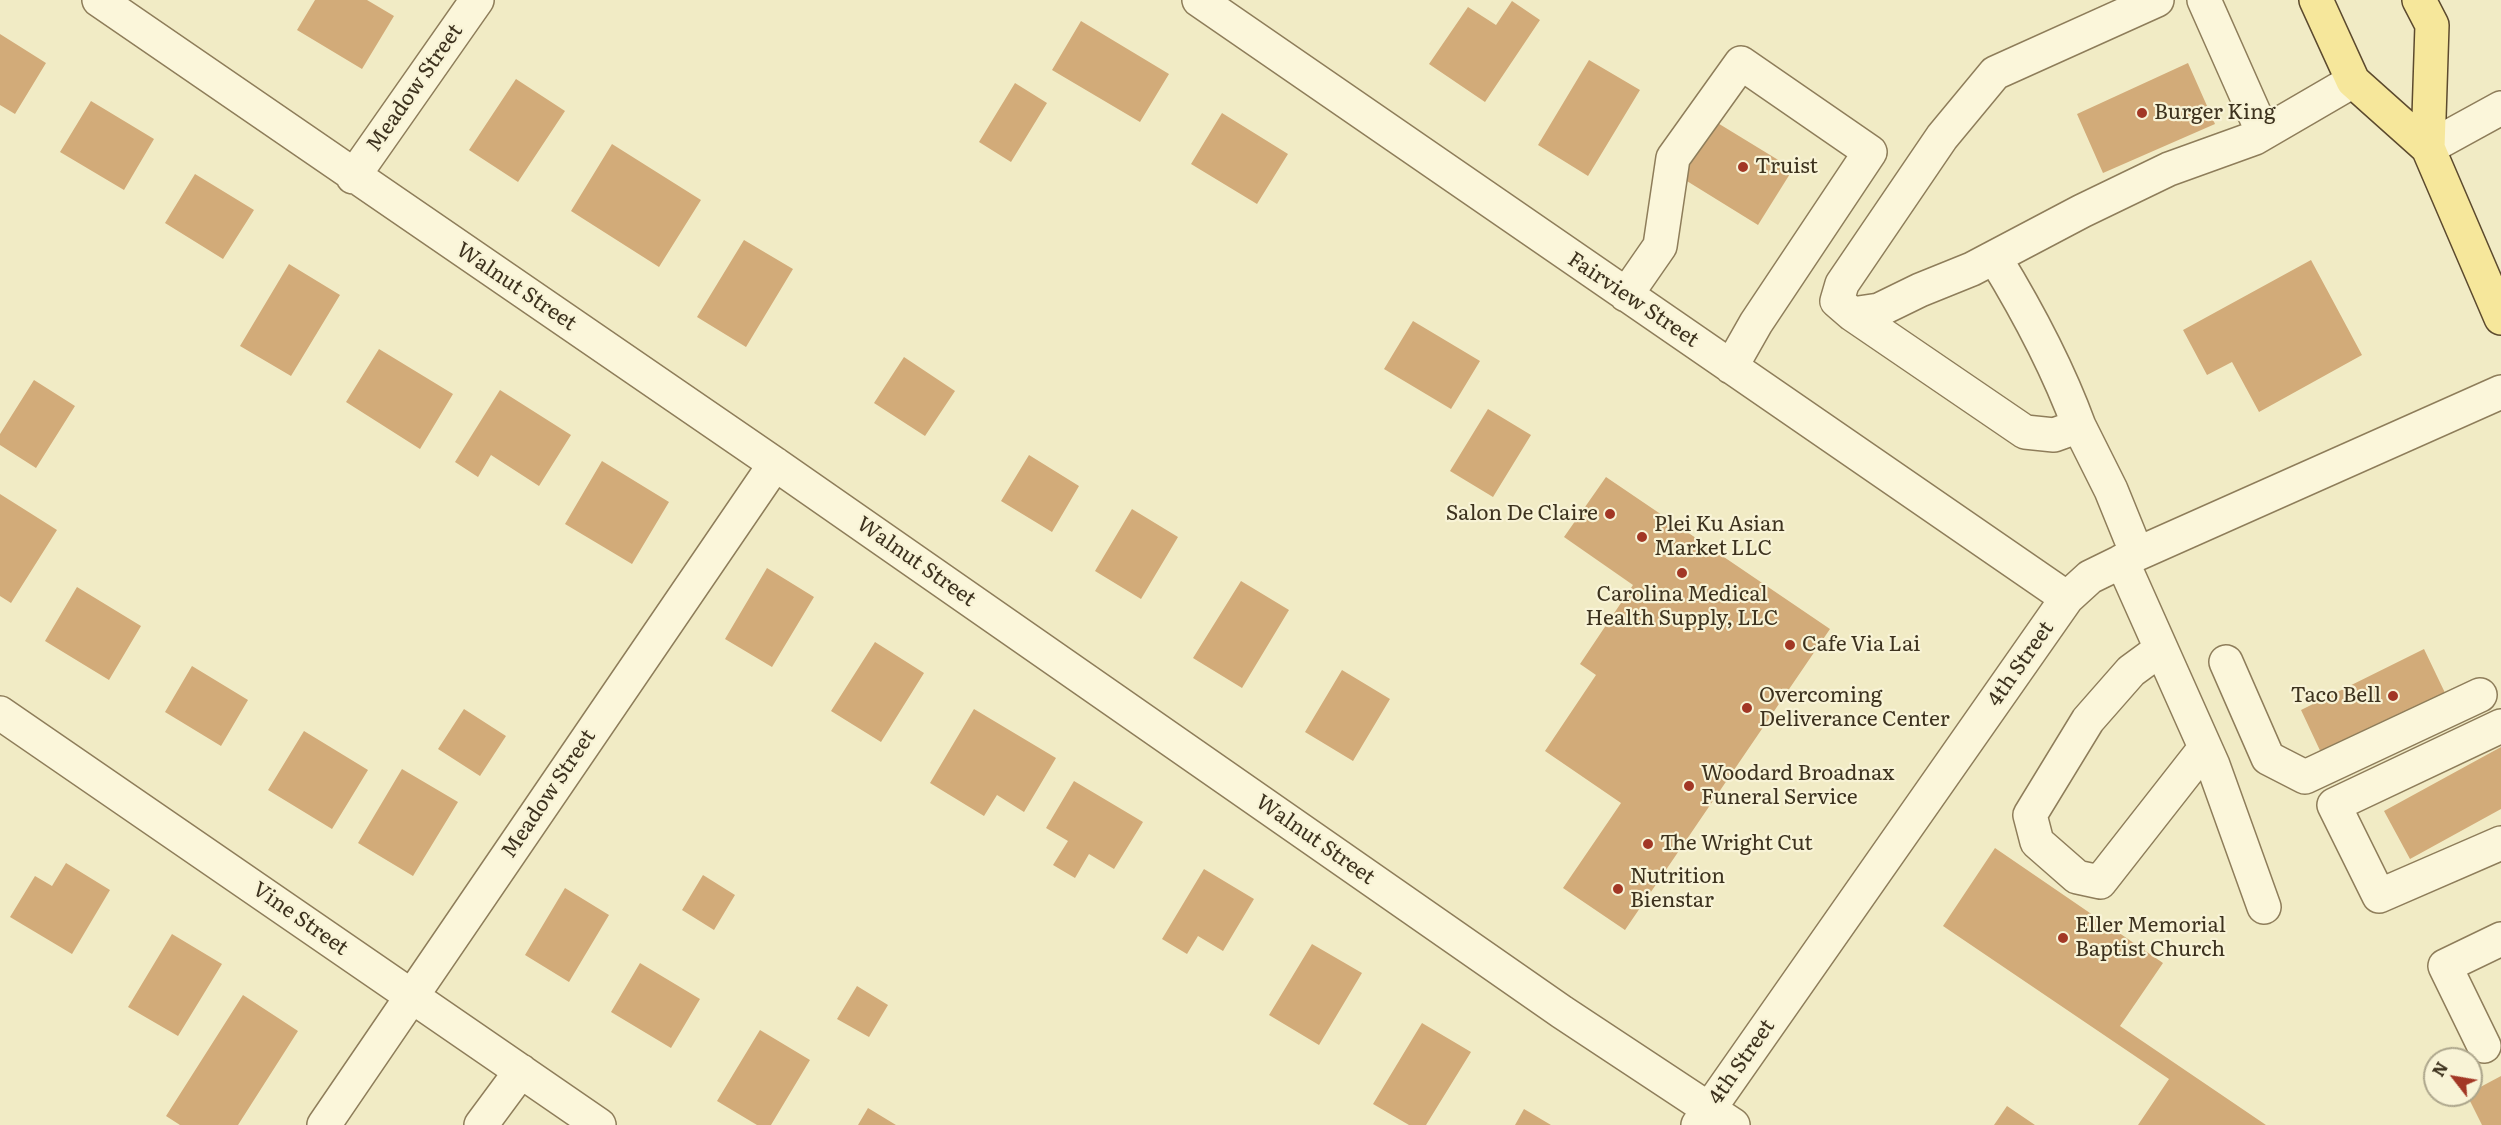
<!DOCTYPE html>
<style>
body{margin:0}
#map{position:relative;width:2501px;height:1125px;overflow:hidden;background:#f1ebc5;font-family:Literata,serif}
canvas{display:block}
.north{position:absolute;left:2423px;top:1047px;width:60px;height:60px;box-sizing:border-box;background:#f8f3d6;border:2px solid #ada68c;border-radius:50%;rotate:301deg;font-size:16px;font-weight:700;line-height:24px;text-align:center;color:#3d321e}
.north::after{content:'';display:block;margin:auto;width:21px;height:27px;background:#a23725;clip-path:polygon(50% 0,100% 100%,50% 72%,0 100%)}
</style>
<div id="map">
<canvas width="2501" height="1125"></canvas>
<div class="north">N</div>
</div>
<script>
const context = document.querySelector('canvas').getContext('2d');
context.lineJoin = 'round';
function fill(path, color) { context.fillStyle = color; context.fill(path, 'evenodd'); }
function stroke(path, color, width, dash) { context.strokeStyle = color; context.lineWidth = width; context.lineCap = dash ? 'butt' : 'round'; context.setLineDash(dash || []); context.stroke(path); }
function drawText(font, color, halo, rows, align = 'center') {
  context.font = font + ' Literata,serif'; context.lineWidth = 4.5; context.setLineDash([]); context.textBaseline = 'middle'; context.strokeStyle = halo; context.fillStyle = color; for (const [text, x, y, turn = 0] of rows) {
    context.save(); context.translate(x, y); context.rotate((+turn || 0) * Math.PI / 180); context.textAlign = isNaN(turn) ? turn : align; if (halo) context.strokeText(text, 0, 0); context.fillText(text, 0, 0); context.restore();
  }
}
fill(new Path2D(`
 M 315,0 L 367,0 L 394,16 L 362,69 L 297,30 Z
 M 1512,1 L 1540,20 L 1485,102 L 1429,64 L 1468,7 L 1496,25 Z
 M 1081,21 L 1169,74 L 1140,122 L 1052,70 Z
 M 0,34 L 46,63 L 15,114 L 0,105 Z
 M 1589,60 L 1640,90 L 1588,176 L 1538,145 Z
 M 2188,63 L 2215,124 L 2103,173 L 2077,114 Z
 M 516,79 L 565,111 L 518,182 L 469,150 Z
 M 1015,83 L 1047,103 L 1011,162 L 979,142 Z
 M 91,101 L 154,139 L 124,190 L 60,152 Z
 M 1222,113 L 1288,154 L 1257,204 L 1191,164 Z
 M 1716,122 L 1793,169 L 1758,225 L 1682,178 Z
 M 612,144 L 701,200 L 659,267 L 571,211 Z
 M 195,174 L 254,210 L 223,259 L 165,223 Z
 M 744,240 L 793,269 L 746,347 L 697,317 Z
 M 2311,260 L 2362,355 L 2259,412 L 2232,362 L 2207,375 L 2183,330 Z
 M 289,264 L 340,295 L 291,376 L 240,346 Z
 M 1413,321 L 1480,361 L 1451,409 L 1384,369 Z
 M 379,349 L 453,394 L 420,449 L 346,402 Z
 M 904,357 L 955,391 L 925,436 L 874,403 Z
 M 34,380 L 75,406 L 36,468 L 0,445 L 0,434 Z
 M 500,390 L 571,435 L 539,486 L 491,455 L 478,477 L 455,462 Z
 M 1488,409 L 1531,435 L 1493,497 L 1450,471 Z
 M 1029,455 L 1079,486 L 1052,532 L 1001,501 Z
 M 602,461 L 669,502 L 632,564 L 565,524 Z
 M 1606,477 L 1830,629 L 1625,930 L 1563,888 L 1621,803 L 1545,751 L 1596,675 L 1580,664 L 1633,585 L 1564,537 Z
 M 0,494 L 57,530 L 11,603 L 0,596 Z
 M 1132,509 L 1178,537 L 1141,599 L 1095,571 Z
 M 767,568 L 814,597 L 772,667 L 725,639 Z
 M 1241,581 L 1289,610 L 1242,688 L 1193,658 Z
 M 77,587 L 141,626 L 109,680 L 45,641 Z
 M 875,642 L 924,673 L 881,742 L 831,711 Z
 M 2424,649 L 2447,697 L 2324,759 L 2301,710 Z
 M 192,666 L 248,700 L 221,746 L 165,712 Z
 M 1342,670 L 1390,699 L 1353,761 L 1305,732 Z
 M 464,709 L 506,736 L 480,776 L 438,749 Z
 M 974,709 L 1056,758 L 1024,812 L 997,795 L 984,816 L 930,783 Z
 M 304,731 L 368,770 L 332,829 L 268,790 Z
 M 2501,747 L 2501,809 L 2410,859 L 2384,811 Z
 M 402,769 L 458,802 L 413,876 L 358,843 Z
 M 1074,781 L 1143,822 L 1114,869 L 1089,854 L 1075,878 L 1053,865 L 1068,841 L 1046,828 Z
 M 1995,848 L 2163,963 L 2120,1026 L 2266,1125 L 2138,1125 L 2169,1079 L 1943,926 Z
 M 66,863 L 110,890 L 72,954 L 10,917 L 35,876 L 52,886 Z
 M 1204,869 L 1254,899 L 1223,951 L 1198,936 L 1187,954 L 1162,939 Z
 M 703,875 L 735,895 L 714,930 L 682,910 Z
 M 565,888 L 609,915 L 569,982 L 525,955 Z
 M 172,934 L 222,964 L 178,1036 L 128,1007 Z
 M 1312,944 L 1362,973 L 1319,1045 L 1269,1015 Z
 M 640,963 L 700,999 L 671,1048 L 611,1012 Z
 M 857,986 L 888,1005 L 869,1037 L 837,1019 Z
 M 243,995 L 298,1031 L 238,1125 L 180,1125 L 166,1116 Z
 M 1422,1023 L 1471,1052 L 1426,1125 L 1409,1125 L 1373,1104 Z
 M 760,1030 L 810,1060 L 771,1125 L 757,1125 L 717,1101 Z
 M 2501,1076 L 2501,1125 L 2482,1125 L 2467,1095 L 2471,1095 L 2471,1092 Z
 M 2007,1106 L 2035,1125 L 1994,1125 Z
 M 868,1108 L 896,1125 L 858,1125 Z
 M 1524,1109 L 1551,1125 L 1515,1125 Z`), '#d2ab79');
const minor = new Path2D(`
 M 99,0 L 775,464 L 1562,1012 L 1733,1125
 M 1199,0 L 2067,598
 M 2204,0 L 2263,133
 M 2428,148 L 2501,108
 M 353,177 L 477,0
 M 1995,258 C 2028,312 2057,366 2079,426 L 2054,435 L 2025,432 L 1852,314 L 1837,301 L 1842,284 L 1942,137 L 1995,73 L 2157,0
 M 1626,295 L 1660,246 L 1673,158 L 1741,63 L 1870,152 L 1756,323 L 1731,367
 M 1852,314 L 1879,310 L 1920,290 L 1972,269 L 2082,211 L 2169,169 L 2255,138 L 2353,81
 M 2079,426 L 2111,490 L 2137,554
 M 2122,561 L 2213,765 L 2264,907
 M 2161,649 L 2131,671 L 2088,720 L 2030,815 L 2037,842 L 2077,877 L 2100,882 L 2205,748
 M 2226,662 L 2268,758 L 2305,777 L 2480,695
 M 0,713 L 599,1125
 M 2501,726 L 2334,805 L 2379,896 L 2501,843
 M 2484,1046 L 2445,966 L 2501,939
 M 324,1125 L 775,464
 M 481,1125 L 521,1071
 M 1698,1125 L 2067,598 L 2090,577 L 2137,554 L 2501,392`);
const major = new Path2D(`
 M 2316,0 L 2353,81 L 2428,148
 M 2419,0 L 2432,25 L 2428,148 L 2501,318`);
stroke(minor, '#8e7d5a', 36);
stroke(major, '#5c4a2e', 36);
stroke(minor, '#fbf6da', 33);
stroke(major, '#f6e79b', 33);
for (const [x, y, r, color] of [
 [2142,113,6,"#a23725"],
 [1743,167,6,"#a23725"],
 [1610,514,6,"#a23725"],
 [1642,537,6,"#a23725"],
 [1682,573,6,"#a23725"],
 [1790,645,6,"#a23725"],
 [2393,696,6,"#a23725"],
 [1747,708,6,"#a23725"],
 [1689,786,6,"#a23725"],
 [1648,844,6,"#a23725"],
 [1618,889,6,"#a23725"],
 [2063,938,6,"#a23725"]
]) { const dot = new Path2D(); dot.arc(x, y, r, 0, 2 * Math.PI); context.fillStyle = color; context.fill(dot); stroke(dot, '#f8f3d6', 2); }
drawText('21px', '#3d321e', '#f8f3d6', [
 ["Meadow Street",415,88,-55],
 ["Walnut Street",516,287,34],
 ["Fairview Street",1633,300,34],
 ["Walnut Street",916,562,35],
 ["4th Street",2021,664,-55],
 ["Meadow Street",549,794,-56],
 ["Walnut Street",1315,840,35],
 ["Vine Street",300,919,35],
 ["4th Street",1742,1062,-55]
]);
drawText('21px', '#3d321e', '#f8f3d6', [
 ["Burger King",2154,113],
 ["Truist",1755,167],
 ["Salon De Claire",1598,514,"right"],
 ["Plei Ku Asian",1654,525],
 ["Market LLC",1654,549],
 ["Carolina Medical",1682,595,"center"],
 ["Health Supply, LLC",1682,619,"center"],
 ["Cafe Via Lai",1802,645],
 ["Overcoming",1759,696],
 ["Deliverance Center",1759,720],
 ["Taco Bell",2381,696,"right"],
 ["Woodard Broadnax",1701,774],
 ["Funeral Service",1701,798],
 ["The Wright Cut",1660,844],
 ["Nutrition",1630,877],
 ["Bienstar",1630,901],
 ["Eller Memorial",2075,926],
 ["Baptist Church",2075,950]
], 'left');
</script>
